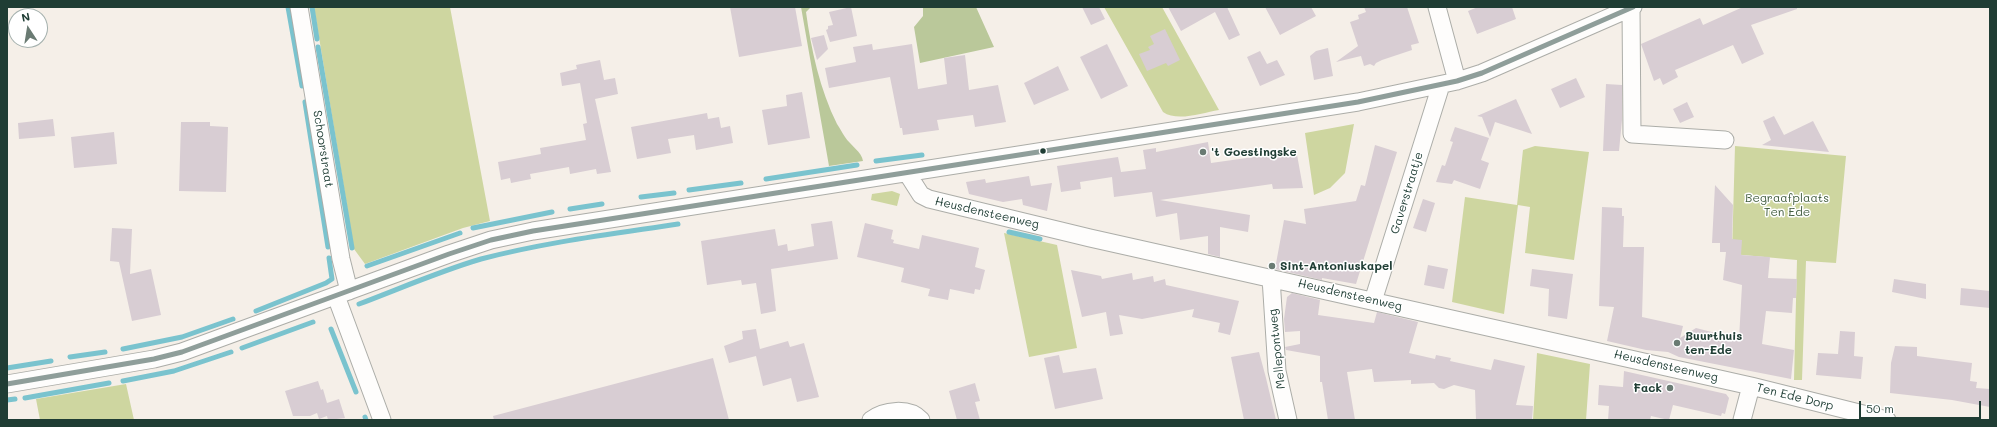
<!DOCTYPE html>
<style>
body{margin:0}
#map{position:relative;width:1997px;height:427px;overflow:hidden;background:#f5efe8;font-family:Mali,sans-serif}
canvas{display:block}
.frame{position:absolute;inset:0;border:8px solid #1f3d34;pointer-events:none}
.north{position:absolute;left:8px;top:8px;width:40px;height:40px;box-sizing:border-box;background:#fff;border:1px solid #a5b1ae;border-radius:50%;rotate:348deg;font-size:11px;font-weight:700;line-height:16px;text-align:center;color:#1f3d34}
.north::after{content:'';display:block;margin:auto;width:14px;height:18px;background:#6a7b73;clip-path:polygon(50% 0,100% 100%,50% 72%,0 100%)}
.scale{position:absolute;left:1859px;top:401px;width:122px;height:18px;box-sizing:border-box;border:2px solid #1f3d34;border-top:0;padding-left:5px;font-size:12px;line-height:14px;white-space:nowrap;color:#1f3d34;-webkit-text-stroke:3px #fff;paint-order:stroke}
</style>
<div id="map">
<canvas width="1997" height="427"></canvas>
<div class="frame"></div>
<div class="north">N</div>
<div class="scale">50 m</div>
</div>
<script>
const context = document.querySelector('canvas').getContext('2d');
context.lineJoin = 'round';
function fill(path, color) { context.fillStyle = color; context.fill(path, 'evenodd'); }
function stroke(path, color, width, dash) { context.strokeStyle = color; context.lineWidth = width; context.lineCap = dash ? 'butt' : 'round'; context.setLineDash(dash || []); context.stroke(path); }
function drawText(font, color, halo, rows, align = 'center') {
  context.font = font + ' Mali,sans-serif'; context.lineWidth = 3; context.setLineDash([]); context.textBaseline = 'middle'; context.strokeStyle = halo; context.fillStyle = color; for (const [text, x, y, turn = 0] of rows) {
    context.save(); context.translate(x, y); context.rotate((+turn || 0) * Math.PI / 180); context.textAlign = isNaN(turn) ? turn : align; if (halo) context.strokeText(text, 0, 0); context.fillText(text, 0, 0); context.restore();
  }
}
fill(new Path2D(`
 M 314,7 L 450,7 L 490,221 L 463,228 L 365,264 L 354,249 Z
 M 1104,7 L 1162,7 L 1219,110 C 1202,113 1177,122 1163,112 Z
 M 1354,124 L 1345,173 L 1330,188 L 1314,195 L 1305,133 Z
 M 1535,146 L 1589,152 L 1574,260 L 1525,253 L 1530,207 L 1518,205 L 1504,314 L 1452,302 L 1465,197 L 1517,205 L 1523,150 Z
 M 1735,146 L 1846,156 L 1836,263 L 1806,261 L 1802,380 L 1794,380 L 1797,260 L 1732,254 Z
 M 892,191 L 900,194 L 897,206 L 871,200 L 872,194 Z
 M 1004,233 L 1057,245 L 1077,348 L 1029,357 Z
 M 1537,353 L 1590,364 L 1586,420 L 1533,420 Z
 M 126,384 L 134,420 L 40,420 L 36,399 Z`), '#ced6a0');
fill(new Path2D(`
 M 801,7 L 811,7 L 806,12 C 811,49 820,90 837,124 C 840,128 842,133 845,137 C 850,145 862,152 863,161 L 829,166 Z
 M 923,7 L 976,7 L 994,47 L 920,63 L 914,27 L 923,16 Z`), '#bac89a');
stroke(new Path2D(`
 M 288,7 L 302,86
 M 312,7 L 317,39
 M 318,47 L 352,248
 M 305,102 L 328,247
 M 876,161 L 922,155
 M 766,179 L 857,165
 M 689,190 L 741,183
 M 641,197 L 674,193
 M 570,209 L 602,204
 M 473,228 L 552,212
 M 1009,232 L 1040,239
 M 367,266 L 460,233
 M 359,304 C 399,289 440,271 481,259 C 546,242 612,234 678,224
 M 256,311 L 326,283 L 332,279 L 329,258
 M 331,329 L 356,392
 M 242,348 L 313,322
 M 123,349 L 182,337 L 233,319
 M 70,357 L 105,352
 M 7,368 L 51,361
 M 123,381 L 174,371 L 231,352
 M 25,398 L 109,383
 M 7,400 L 15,399
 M 365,417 L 366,420`), '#7ac3ce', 5);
fill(new Path2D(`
 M 730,7 L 795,7 L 802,46 L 739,57 Z
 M 851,7 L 857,36 L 830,42 L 826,30 L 828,29 L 828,26 L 833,25 L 829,12 Z
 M 1082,7 L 1099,7 L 1105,19 L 1091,25 Z
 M 1168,7 L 1227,7 L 1240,35 L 1229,40 L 1215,12 L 1181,31 Z
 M 1265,7 L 1311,7 L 1316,16 L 1280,35 Z
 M 1364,7 L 1407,7 L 1419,43 L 1411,45 L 1412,50 L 1382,60 L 1376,63 L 1374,66 L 1370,64 L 1364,66 L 1361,56 L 1336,62 L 1358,46 L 1350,22 L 1359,19 L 1358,15 L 1366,12 Z
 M 1478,7 L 1512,7 L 1516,19 L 1477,34 L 1468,11 Z
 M 1743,7 L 1797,7 L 1797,9 L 1751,25 L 1764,54 L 1742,64 L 1733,45 L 1675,70 L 1678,77 L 1663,85 L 1660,78 L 1654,81 L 1641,44 L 1700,18 L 1703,25 Z
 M 1165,29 L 1180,60 L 1168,66 L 1166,63 L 1147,71 L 1139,54 L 1150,50 L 1148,47 L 1154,44 L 1150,36 Z
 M 824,35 L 828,49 L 817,60 L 811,38 Z
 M 872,44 L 873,50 L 912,44 L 918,89 L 947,84 L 944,58 L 965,55 L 969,90 L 998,85 L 1006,122 L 975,127 L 973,115 L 937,120 L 939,130 L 903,135 L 902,128 L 900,128 L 890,77 L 829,88 L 825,68 L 856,62 L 853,47 Z
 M 1107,44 L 1128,86 L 1101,99 L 1080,57 Z
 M 1328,48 L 1333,76 L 1314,80 L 1310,56 L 1316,51 Z
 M 1260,51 L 1267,64 L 1277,60 L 1285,75 L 1260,86 L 1247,57 Z
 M 600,60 L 604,80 L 615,78 L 618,94 L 595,99 L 611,172 L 597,174 L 596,169 L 570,174 L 569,167 L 530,174 L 531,179 L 511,183 L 510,178 L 501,180 L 498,162 L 541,154 L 540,148 L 586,140 L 583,124 L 587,123 L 580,83 L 562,86 L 560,73 L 577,69 L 576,65 Z
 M 1058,66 L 1069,90 L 1034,105 L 1024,83 Z
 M 1576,78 L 1585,97 L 1560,108 L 1551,89 Z
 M 1606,84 L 1622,85 L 1622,120 L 1619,151 L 1603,151 Z
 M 802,92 L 810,138 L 768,145 L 762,110 L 787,106 L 786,95 Z
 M 1516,99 L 1532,134 L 1495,122 L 1490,137 L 1482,117 L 1477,116 Z
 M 1687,102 L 1694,117 L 1680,123 L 1673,109 Z
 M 707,113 L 708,119 L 719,117 L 721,128 L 730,126 L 733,143 L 696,150 L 694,135 L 668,139 L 671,153 L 637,159 L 631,127 Z
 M 1774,116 L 1784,135 L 1813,121 L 1829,152 L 1762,145 L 1771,140 L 1763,121 Z
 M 53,119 L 55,136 L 19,139 L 18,123 Z
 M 181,122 L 210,122 L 210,126 L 228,127 L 226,192 L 179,191 Z
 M 1455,127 L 1489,138 L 1481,160 L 1489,163 L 1480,189 L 1454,180 L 1452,184 L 1436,182 L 1442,165 L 1445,166 L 1453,142 L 1450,141 Z
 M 114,132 L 117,164 L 74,168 L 71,137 Z
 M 1208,142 L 1211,163 L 1268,155 L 1268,154 L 1296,149 L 1303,188 L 1273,189 L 1272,184 L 1160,200 L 1250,215 L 1248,232 L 1220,227 L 1220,257 L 1208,254 L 1208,236 L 1180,240 L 1177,213 L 1156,217 L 1152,192 L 1114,197 L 1112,177 L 1080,182 L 1081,189 L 1061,192 L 1057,166 L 1118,157 L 1121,172 L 1146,169 L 1143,150 L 1156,148 L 1156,152 Z
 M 1375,145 L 1397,152 L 1356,284 L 1322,278 L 1322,280 L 1275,269 L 1284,220 L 1306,224 L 1304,209 L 1356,201 L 1361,185 L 1365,186 Z
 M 1029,176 L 1031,186 L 1052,183 L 1047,211 L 1023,205 L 1022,199 L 1003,202 L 969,194 L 966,182 L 985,179 L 986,183 Z
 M 1715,185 L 1733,205 L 1732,239 L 1742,240 L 1741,255 L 1770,257 L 1768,278 L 1797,279 L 1796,298 L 1793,298 L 1792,313 L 1766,311 L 1762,344 L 1794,350 L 1791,379 L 1679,357 L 1668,352 L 1646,350 L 1607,341 L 1614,307 L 1599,306 L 1602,207 L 1622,208 L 1622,216 L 1624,216 L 1623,247 L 1644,247 L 1642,317 L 1683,326 L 1680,338 L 1696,328 L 1739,339 L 1742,285 L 1723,280 L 1726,252 L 1720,252 L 1720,243 L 1712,243 Z
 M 1423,199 L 1435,203 L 1426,232 L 1413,228 Z
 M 832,221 L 838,259 L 771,269 L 776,311 L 761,314 L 756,283 L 742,285 L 741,280 L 707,285 L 701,241 L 775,229 L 778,246 L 787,244 L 788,251 L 814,246 L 811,224 Z
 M 865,223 L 893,230 L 891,239 L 894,240 L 893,243 L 919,249 L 922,235 L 979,248 L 975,267 L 985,270 L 980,290 L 975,289 L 974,294 L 950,289 L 948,300 L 928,296 L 930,289 L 901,282 L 904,268 L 857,257 Z
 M 112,228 L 132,229 L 130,274 L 151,269 L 161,315 L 132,321 L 119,262 L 110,261 Z
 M 1428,265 L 1448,269 L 1444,289 L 1424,285 Z
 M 1532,269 L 1573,274 L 1567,319 L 1548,316 L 1549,289 L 1530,286 Z
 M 1071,270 L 1101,276 L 1102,279 L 1132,273 L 1133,280 L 1153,276 L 1154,282 L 1165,279 L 1166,285 L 1239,301 L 1230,335 L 1218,332 L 1220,323 L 1192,317 L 1194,309 L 1142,319 L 1119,315 L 1123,334 L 1110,336 L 1106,312 L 1082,317 Z
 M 1894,279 L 1926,284 L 1926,299 L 1892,292 Z
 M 1961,288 L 1990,291 L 1990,308 L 1960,305 Z
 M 1292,293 L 1320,300 L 1318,315 L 1374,323 L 1377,312 L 1418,322 L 1409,353 L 1435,359 L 1436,355 L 1451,358 L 1450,361 L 1491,370 L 1494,359 L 1525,366 L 1516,405 L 1533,406 L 1532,420 L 1476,420 L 1475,390 L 1454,385 L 1444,389 L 1439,388 L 1434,383 L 1411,384 L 1411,380 L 1374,382 L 1372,369 L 1347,372 L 1355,420 L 1328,420 L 1322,382 L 1320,382 L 1320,356 L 1286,350 L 1285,347 L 1300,344 L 1300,331 L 1285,332 L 1284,319 L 1287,297 Z
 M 756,329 L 760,349 L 788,341 L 790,347 L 804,343 L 819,397 L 797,402 L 791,378 L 763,386 L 756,356 L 729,363 L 724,346 L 743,339 L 742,331 Z
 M 1840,331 L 1855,332 L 1854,356 L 1863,357 L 1861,379 L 1816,375 L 1818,353 L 1838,354 Z
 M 1895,346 L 1917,347 L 1917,356 L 1972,363 L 1970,381 L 1977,382 L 1976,388 L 1990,389 L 1990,407 L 1952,400 L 1890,393 L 1891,363 Z
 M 1259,352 L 1266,378 L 1276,420 L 1244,420 L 1231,357 Z
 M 1059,355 L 1063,373 L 1096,368 L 1103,399 L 1055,409 L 1044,358 Z
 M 713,358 L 729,420 L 494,420 L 493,416 Z
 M 1624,371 L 1726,394 L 1729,398 L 1725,414 L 1722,413 L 1721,416 L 1673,405 L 1669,420 L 1651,416 L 1650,420 L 1608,420 L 1609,406 L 1598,405 L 1599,385 L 1623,387 Z
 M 318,381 L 321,390 L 323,389 L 327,403 L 339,399 L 345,418 L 328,420 L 327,416 L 319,419 L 317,413 L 310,416 L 293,416 L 285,391 Z
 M 975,383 L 980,401 L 975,402 L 980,420 L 957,420 L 949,391 Z`), '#d8cdd3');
const minor = new Path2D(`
 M 299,7 L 341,259 L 349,291
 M 1437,7 L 1457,81
 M 1631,8 L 1632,134 L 1725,140
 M 907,173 L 921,195 L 929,199 L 1090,238 L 1751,386 L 1887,420
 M 1271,278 L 1277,371 L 1288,420
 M 336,296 L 382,420
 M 1373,301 L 1441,85
 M 7,384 L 154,359 L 182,352 L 449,254 L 491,240 L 533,231 L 1358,102 L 1457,81 L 1482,73 L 1633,7
 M 871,420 C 884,410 909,407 921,420
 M 1742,420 L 1751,386`);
stroke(minor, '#acada8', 19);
stroke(minor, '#fefdfc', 17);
stroke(new Path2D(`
 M 7,384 L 154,359 L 182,352 L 449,254 L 491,240 L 533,231 L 1358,102 L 1457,81 L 1482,73 L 1633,7`), '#8f9e9a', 5);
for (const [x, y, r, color] of [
 [1043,151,3.5,"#1f3d34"],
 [1203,152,4,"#6a7b73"],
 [1272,266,4,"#6a7b73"],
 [1677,343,4,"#6a7b73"],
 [1670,388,4,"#6a7b73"]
]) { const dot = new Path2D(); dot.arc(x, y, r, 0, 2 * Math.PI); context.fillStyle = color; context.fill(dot); stroke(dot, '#fff', 1.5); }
drawText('12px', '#1f3d34', '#fff', [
 ["Schoorstraat",323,149,81],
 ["Gaverstraatje",1407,193,-73],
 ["Heusdensteenweg",987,213,13],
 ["Heusdensteenweg",1350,295,13],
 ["Mellepontweg",1277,349,-96],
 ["Heusdensteenweg",1666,366,13],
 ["Ten Ede Dorp",1795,397,14]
]);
drawText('bold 12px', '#1f3d34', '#fff', [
 ["'t Goestingske",1211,152],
 ["Sint-Antoniuskapel",1280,266],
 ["Buurthuis",1685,336],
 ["ten-Ede",1685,350],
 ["Fack",1662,388,"right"]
], 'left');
drawText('12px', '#435e40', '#fff', [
 ["Begraafplaats",1787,198],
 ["Ten Ede",1787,212]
]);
</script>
